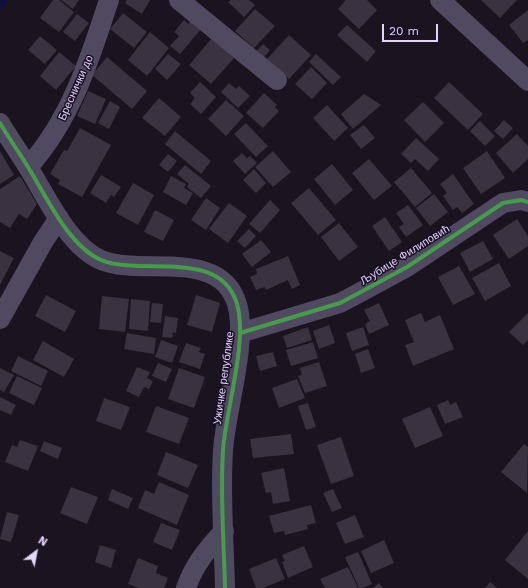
<!DOCTYPE html>
<meta charset="utf-8">
<style>
body{margin:0}
#map{position:relative;width:528px;height:588px;overflow:hidden;background:#19141f;font-family:"Work Sans",sans-serif}
canvas{display:block}
.north{position:absolute;left:16px;top:532px;width:40px;height:40px;-webkit-text-stroke:3px #190f24;paint-order:stroke;rotate:32deg;font-size:11px;font-weight:700;line-height:16px;text-align:center;color:#e4d4fd}
.north::after{content:'';display:block;margin:auto;width:14px;height:18px;background:#e4d4fd;clip-path:polygon(50% 0,100% 100%,50% 72%,0 100%)}
.scale{position:absolute;left:382px;top:24px;width:56px;height:18px;box-sizing:border-box;border:2px solid #e4d4fd;border-top:0;padding-left:5px;font-size:12px;line-height:14px;white-space:nowrap;color:#e4d4fd;-webkit-text-stroke:3px #190f24;paint-order:stroke}
</style>
<div id="map">
<canvas width="528" height="588"></canvas>
<div class="north">N</div>
<div class="scale">20 m</div>
</div>
<script>
const context = document.querySelector('canvas').getContext('2d');
context.lineJoin = 'round';
function stroke(path, color, width, dash) { context.strokeStyle = color; context.lineWidth = width; context.lineCap = dash ? 'butt' : 'round'; context.setLineDash(dash || []); context.stroke(path); }
function fill(path, color) { context.fillStyle = color; context.fill(path, 'evenodd'); }
function drawText(font, color, halo, rows, align = 'center') {
  context.font = font + ' "Work Sans",sans-serif'; context.lineWidth = 3; context.setLineDash([]); context.textBaseline = 'middle'; context.strokeStyle = halo; context.fillStyle = color; for (const [text, x, y, turn = 0] of rows) {
    context.save(); context.translate(x, y); context.rotate((+turn || 0) * Math.PI / 180); context.textAlign = isNaN(turn) ? turn : align; if (halo) context.strokeText(text, 0, 0); context.fillText(text, 0, 0); context.restore();
  }
}
stroke(new Path2D(`
 M 0,7 L 4,0`), '#0d113d', 5.5);
fill(new Path2D(`
 M 53,0 L 59,0 L 74,12 L 59,32 L 40,18 Z
 M 61,0 L 79,0 L 73,9 Z
 M 127,0 L 150,0 L 142,14 L 125,3 Z
 M 231,0 L 249,0 L 255,5 L 244,17 L 228,2 Z
 M 346,0 L 367,0 L 377,10 L 359,29 L 338,9 Z
 M 481,0 L 517,0 L 500,18 Z
 M 255,9 L 275,26 L 254,48 L 235,31 Z
 M 528,10 L 528,40 L 523,43 L 509,25 Z
 M 123,13 L 147,32 L 134,48 L 110,29 Z
 M 77,14 L 89,23 L 75,41 L 63,32 Z
 M 191,19 L 202,28 L 180,54 L 170,46 L 179,36 L 174,32 L 184,20 L 188,24 Z
 M 347,25 L 376,51 L 367,62 L 337,35 Z
 M 150,32 L 169,48 L 147,76 L 128,60 Z
 M 289,35 L 311,55 L 289,79 L 267,59 Z
 M 40,36 L 57,50 L 45,64 L 28,50 Z
 M 212,38 L 234,58 L 211,84 L 189,65 Z
 M 263,44 L 270,50 L 262,60 L 254,54 Z
 M 59,52 L 76,66 L 56,90 L 40,76 Z
 M 168,54 L 181,64 L 167,80 L 155,69 Z
 M 316,54 L 341,77 L 333,85 L 309,62 Z
 M 107,57 L 147,91 L 132,109 L 92,75 Z
 M 311,67 L 327,83 L 312,99 L 295,84 Z
 M 200,82 L 216,97 L 201,114 L 190,104 L 195,98 L 190,93 Z
 M 449,82 L 483,114 L 468,130 L 434,98 Z
 M 229,83 L 236,89 L 239,86 L 250,96 L 238,108 L 221,92 Z
 M 88,91 L 106,99 L 95,124 L 77,116 Z
 M 264,93 L 277,105 L 275,107 L 279,111 L 263,128 L 246,113 Z
 M 364,94 L 381,105 L 353,129 L 341,114 Z
 M 159,98 L 181,117 L 165,136 L 142,118 Z
 M 226,100 L 244,116 L 226,136 L 208,119 Z
 M 110,101 L 120,107 L 109,129 L 98,123 Z
 M 423,102 L 444,123 L 425,142 L 404,120 Z
 M 327,105 L 348,128 L 334,141 L 313,118 Z
 M 504,120 L 513,128 L 503,139 L 494,131 Z
 M 480,121 L 495,136 L 485,146 L 470,131 Z
 M 246,123 L 268,146 L 256,157 L 234,134 Z
 M 364,125 L 375,138 L 361,149 L 350,135 Z
 M 80,128 L 111,145 L 82,197 L 58,184 L 60,180 L 50,174 L 64,150 L 67,151 Z
 M 175,131 L 211,161 L 201,174 L 165,144 Z
 M 517,134 L 528,146 L 528,159 L 513,173 L 496,153 Z
 M 416,138 L 439,159 L 428,171 L 415,159 L 411,163 L 401,154 Z
 M 0,151 L 14,175 L 0,184 Z
 M 273,151 L 291,172 L 273,187 L 255,167 Z
 M 487,151 L 505,178 L 481,194 L 463,168 Z
 M 242,153 L 247,158 L 250,156 L 257,163 L 245,174 L 233,161 Z
 M 168,154 L 177,161 L 168,172 L 159,165 Z
 M 369,159 L 392,186 L 374,200 L 352,173 Z
 M 332,164 L 353,190 L 335,205 L 314,179 Z
 M 185,165 L 211,186 L 201,198 L 187,187 L 189,184 L 177,174 Z
 M 411,168 L 432,193 L 415,207 L 394,182 Z
 M 254,169 L 266,183 L 256,193 L 243,180 Z
 M 453,174 L 474,204 L 462,213 L 457,207 L 453,210 L 443,196 L 447,193 L 440,184 Z
 M 101,175 L 121,187 L 114,197 L 111,195 L 106,203 L 90,193 Z
 M 20,176 L 37,204 L 27,219 L 19,214 L 10,228 L 0,222 L 0,189 Z
 M 171,176 L 186,184 L 184,188 L 193,193 L 186,205 L 163,192 Z
 M 133,183 L 154,195 L 138,225 L 116,213 Z
 M 309,188 L 336,220 L 318,235 L 291,203 Z
 M 434,194 L 448,212 L 430,226 L 416,208 Z
 M 206,198 L 220,208 L 206,230 L 191,220 Z
 M 270,200 L 280,210 L 260,233 L 249,224 Z
 M 229,203 L 247,216 L 228,243 L 209,229 Z
 M 408,205 L 423,225 L 406,237 L 399,227 L 404,224 L 396,213 Z
 M 155,210 L 174,220 L 163,241 L 144,232 Z
 M 385,217 L 402,242 L 389,251 L 372,226 Z
 M 517,219 L 528,236 L 528,246 L 509,259 L 493,235 Z
 M 339,223 L 358,247 L 339,261 L 321,237 Z
 M 249,229 L 256,236 L 245,248 L 237,241 Z
 M 261,240 L 271,252 L 252,267 L 242,254 Z
 M 483,241 L 493,259 L 470,272 L 460,253 Z
 M 0,251 L 14,258 L 0,285 Z
 M 288,256 L 300,285 L 292,289 L 288,280 L 266,290 L 265,287 L 256,290 L 250,277 L 257,274 L 256,269 Z
 M 499,263 L 511,286 L 485,301 L 472,278 Z
 M 459,266 L 475,294 L 453,305 L 438,277 Z
 M 46,295 L 76,311 L 65,332 L 35,316 Z
 M 196,295 L 220,303 L 212,332 L 187,325 Z
 M 102,296 L 129,299 L 125,332 L 99,329 Z
 M 131,299 L 150,301 L 148,331 L 129,329 Z
 M 152,303 L 163,304 L 161,323 L 150,322 Z
 M 379,303 L 389,325 L 369,334 L 365,324 L 370,321 L 364,310 Z
 M 421,313 L 425,322 L 440,315 L 454,349 L 413,366 L 405,345 L 414,342 L 405,320 Z
 M 528,313 L 528,340 L 523,345 L 509,332 Z
 M 165,316 L 178,318 L 176,333 L 173,332 L 172,338 L 162,337 Z
 M 329,325 L 335,343 L 319,349 L 313,331 Z
 M 308,327 L 312,340 L 287,348 L 283,336 Z
 M 363,327 L 369,345 L 352,351 L 346,333 Z
 M 127,333 L 156,338 L 154,354 L 124,349 Z
 M 161,340 L 178,346 L 172,363 L 155,357 Z
 M 43,341 L 74,359 L 64,377 L 33,360 Z
 M 313,342 L 318,358 L 291,366 L 286,350 Z
 M 186,343 L 201,348 L 199,352 L 205,354 L 200,369 L 179,362 Z
 M 368,349 L 375,368 L 361,373 L 355,354 Z
 M 273,352 L 277,366 L 260,371 L 256,356 Z
 M 18,356 L 48,371 L 41,386 L 11,371 Z
 M 319,362 L 327,386 L 305,393 L 298,376 L 302,375 L 300,368 Z
 M 158,363 L 172,369 L 166,382 L 152,376 Z
 M 137,367 L 150,372 L 147,378 L 153,381 L 149,389 L 144,387 L 139,397 L 126,391 Z
 M 0,368 L 14,375 L 4,392 L 0,390 Z
 M 179,368 L 205,377 L 194,408 L 168,399 Z
 M 17,376 L 42,388 L 34,405 L 9,393 Z
 M 297,379 L 305,398 L 279,408 L 272,388 Z
 M 0,397 L 16,405 L 11,415 L 0,410 Z
 M 104,398 L 130,407 L 121,430 L 96,421 Z
 M 448,400 L 450,405 L 456,402 L 463,417 L 445,424 L 437,405 Z
 M 308,403 L 316,427 L 306,430 L 298,406 Z
 M 156,406 L 189,418 L 179,444 L 146,432 Z
 M 430,407 L 443,436 L 415,448 L 402,419 Z
 M 291,434 L 294,454 L 253,458 L 250,439 Z
 M 341,437 L 354,476 L 331,484 L 317,445 Z
 M 20,440 L 38,446 L 28,471 L 5,462 L 12,445 L 17,447 Z
 M 44,441 L 62,448 L 58,459 L 40,451 Z
 M 524,444 L 528,447 L 527,493 L 501,472 Z
 M 166,452 L 198,465 L 188,488 L 157,475 Z
 M 284,468 L 290,501 L 273,504 L 271,492 L 266,493 L 261,473 Z
 M 159,482 L 189,495 L 177,525 L 138,508 L 145,490 L 154,494 Z
 M 71,487 L 98,497 L 87,524 L 60,513 Z
 M 112,489 L 133,498 L 128,509 L 108,500 Z
 M 333,489 L 342,508 L 332,512 L 323,493 Z
 M 311,505 L 316,523 L 307,525 L 308,529 L 285,535 L 284,531 L 274,533 L 269,516 Z
 M 7,512 L 19,515 L 11,542 L 0,539 Z
 M 355,515 L 364,537 L 345,544 L 336,523 Z
 M 161,523 L 180,530 L 172,550 L 153,542 Z
 M 528,531 L 528,579 L 505,560 Z
 M 384,540 L 394,563 L 371,573 L 361,551 Z
 M 100,545 L 116,550 L 111,568 L 95,562 Z
 M 304,546 L 313,567 L 288,578 L 282,562 L 285,561 L 282,555 Z
 M 358,552 L 372,584 L 363,588 L 359,588 L 345,557 Z
 M 138,558 L 158,566 L 156,573 L 168,578 L 164,588 L 139,588 L 128,584 Z
 M 276,558 L 285,579 L 263,588 L 256,588 L 249,569 Z
 M 348,567 L 358,588 L 325,588 L 320,579 Z
 M 490,582 L 497,588 L 485,588 Z
 M 379,583 L 383,588 L 373,588 Z`), '#393241');
stroke(new Path2D(`
 M 179,0 L 277,80
 M 440,0 L 528,81
 M 0,123 C 10,140 21,155 31,172 C 48,200 70,247 101,260 C 142,277 220,247 237,304 C 248,341 226,409 223,450 C 220,496 224,542 225,588
 M 28,167 C 70,121 90,59 109,0
 M 0,319 L 43,242 L 59,218
 M 240,333 L 340,303 L 359,293 L 407,267 L 503,203 L 521,200 L 528,202
 M 186,588 C 194,565 207,549 224,531`), '#504a60', 20);
stroke(new Path2D(`
 M 0,123 C 10,140 21,155 31,172 C 48,200 70,247 101,260 C 142,277 220,247 237,304 C 248,341 226,409 223,450 C 220,496 224,542 225,588
 M 240,333 L 340,303 L 359,293 L 407,267 L 503,203 L 521,200 L 528,202`), '#469c4c', 4);
drawText('11px', '#e4d4fd', '#190f24', [
 ["Бреснички до",76,88,-66],
 ["Љубице Филиповић",405,255,-32],
 ["Ужичке републике",224,378,-82]
]);
</script>
